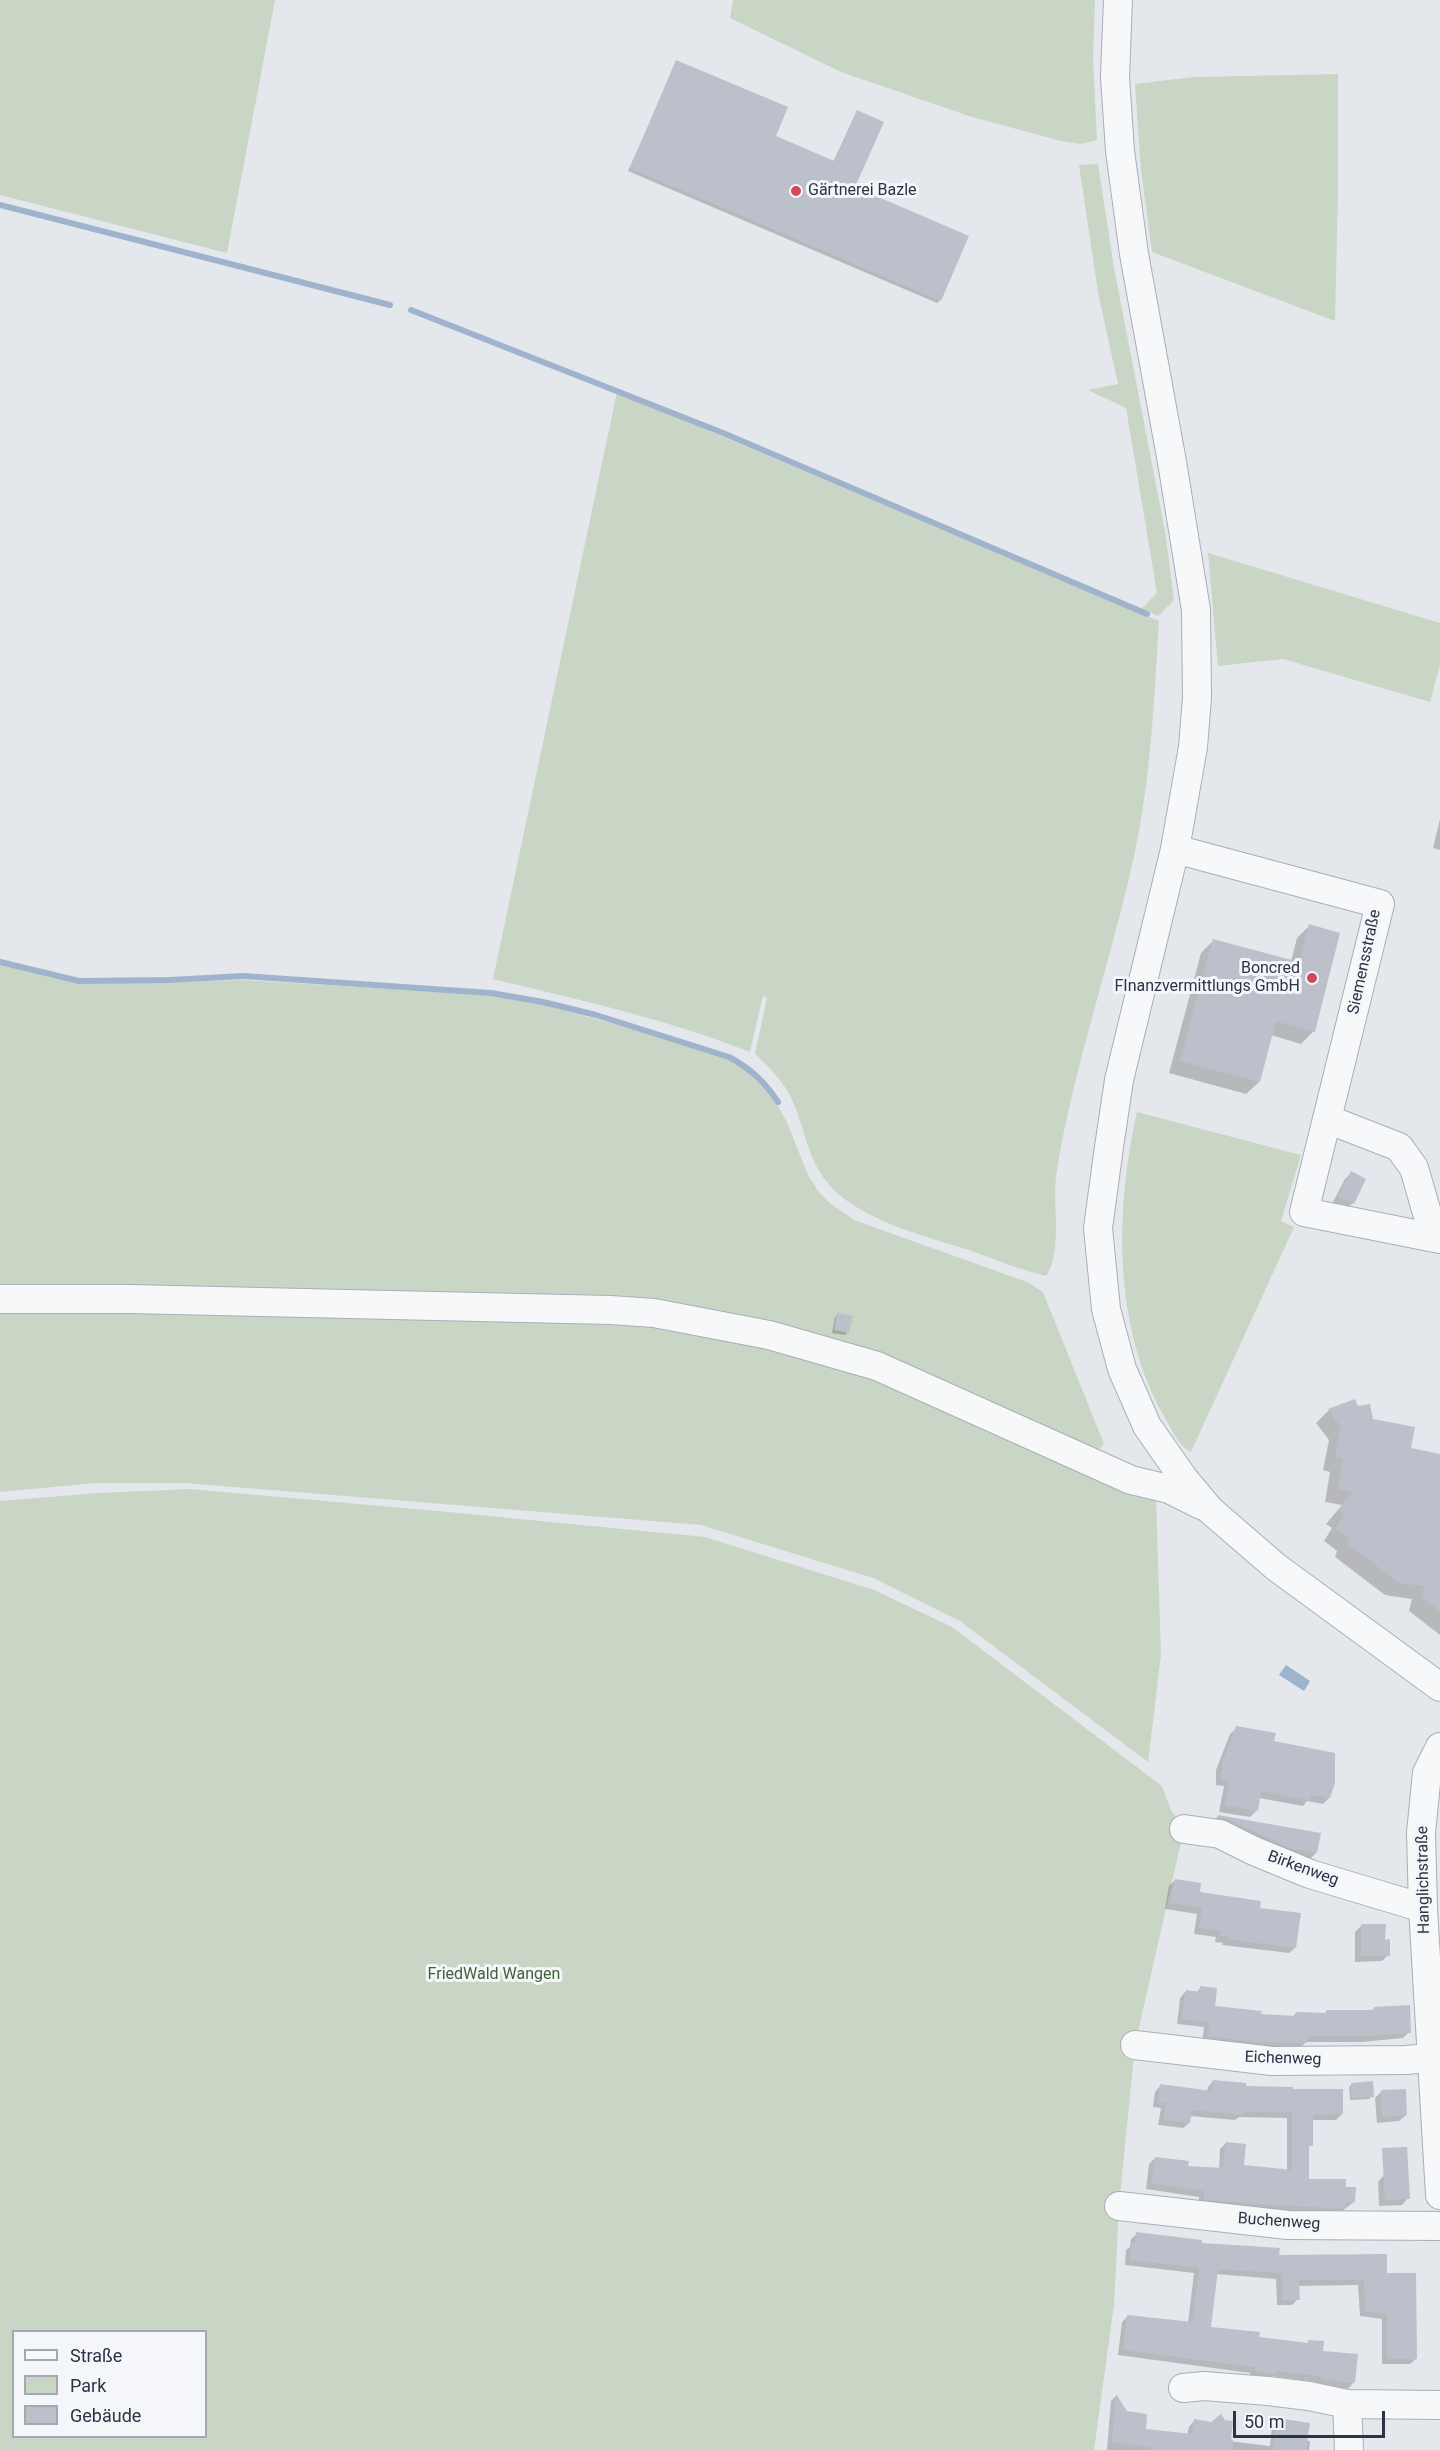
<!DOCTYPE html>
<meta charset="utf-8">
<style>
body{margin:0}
#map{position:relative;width:1440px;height:2450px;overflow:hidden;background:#e4e7ec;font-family:Roboto,sans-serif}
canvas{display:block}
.legend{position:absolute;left:12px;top:2330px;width:195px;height:108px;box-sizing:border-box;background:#f4f6f9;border:2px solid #a4a8b1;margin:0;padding:8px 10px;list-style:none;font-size:18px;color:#2b3445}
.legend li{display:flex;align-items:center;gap:12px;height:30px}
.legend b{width:30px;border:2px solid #a4a8b1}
.scale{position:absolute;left:1233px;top:2411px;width:152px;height:27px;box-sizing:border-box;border:3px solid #2b3445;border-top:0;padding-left:8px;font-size:18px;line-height:21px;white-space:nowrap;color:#2b3445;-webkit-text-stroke:4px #f4f6f9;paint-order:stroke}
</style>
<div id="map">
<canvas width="1440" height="2450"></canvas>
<ul class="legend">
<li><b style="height:8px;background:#f7f8fa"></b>Straße</li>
<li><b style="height:16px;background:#c9d6c5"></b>Park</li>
<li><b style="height:16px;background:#bbc0ca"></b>Gebäude</li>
</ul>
<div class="scale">50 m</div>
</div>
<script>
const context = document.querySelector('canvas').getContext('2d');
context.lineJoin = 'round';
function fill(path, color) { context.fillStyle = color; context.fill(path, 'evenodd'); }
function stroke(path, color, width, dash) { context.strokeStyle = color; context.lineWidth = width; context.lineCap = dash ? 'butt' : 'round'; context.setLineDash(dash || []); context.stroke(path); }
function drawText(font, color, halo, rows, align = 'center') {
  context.font = font + ' Roboto,sans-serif'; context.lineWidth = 6; context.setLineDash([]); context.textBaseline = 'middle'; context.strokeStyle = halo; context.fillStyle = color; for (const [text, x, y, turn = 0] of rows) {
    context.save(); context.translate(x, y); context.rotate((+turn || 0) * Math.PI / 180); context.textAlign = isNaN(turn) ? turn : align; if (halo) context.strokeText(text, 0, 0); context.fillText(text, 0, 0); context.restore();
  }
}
fill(new Path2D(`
 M 0,0 L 275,0 L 227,253 L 0,195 Z
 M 733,0 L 1095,0 L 1093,58 L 1097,140 L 1081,144 L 1061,141 L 972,117 L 841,72 L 730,18 Z
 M 1338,74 L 1338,189 L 1335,321 L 1152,252 L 1141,170 L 1135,84 L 1193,77 Z
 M 1098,164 L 1114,268 L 1165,531 L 1174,600 L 1158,616 L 1141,609 L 1157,593 L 1126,408 L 1088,390 L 1118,384 L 1098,293 L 1079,165 Z
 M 617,392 L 1159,621 C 1154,700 1151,779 1134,856 C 1111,961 1075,1063 1057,1169 C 1051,1201 1064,1249 1046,1276 C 1021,1270 996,1260 972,1251 C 925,1236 852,1219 823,1177 C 805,1151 803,1118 788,1092 C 779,1077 768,1066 755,1054 L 767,998 L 763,995 L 750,1052 C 667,1019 580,1000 493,979 Z
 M 1208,553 L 1440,623 L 1440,665 L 1430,702 L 1283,659 L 1218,666 Z
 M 0,964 L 75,983 L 159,983 L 243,980 L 491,995 L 545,1005 L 684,1043 L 730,1059 L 764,1083 L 786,1120 L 808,1175 L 818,1191 L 831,1204 L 854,1220 L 1027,1282 L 1043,1292 L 1104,1444 L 1095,1453 L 764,1327 L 0,1292 Z
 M 1137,1112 L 1301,1155 L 1281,1221 L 1294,1227 L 1191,1452 C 1177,1445 1172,1429 1164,1416 C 1113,1326 1115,1211 1137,1112 Z
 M 0,1307 L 656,1321 L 812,1353 L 1156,1498 L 1161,1655 L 1148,1762 L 960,1621 L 873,1578 L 701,1525 L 185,1483 L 96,1483 L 0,1492 Z
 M 190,1489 L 448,1512 L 705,1537 L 874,1590 L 952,1627 L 1162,1786 L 1171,1810 L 1184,1829 L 1135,2045 L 1119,2206 L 1114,2305 L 1094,2450 L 0,2450 L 0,1501 L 99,1493 ZM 14,2332 L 206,2332 L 206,2436 L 14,2436 Z`), '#c9d6c5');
fill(new Path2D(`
 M 1286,1665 L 1310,1681 L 1304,1691 L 1279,1675 Z`), '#9fb4cc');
fill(new Path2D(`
 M 677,62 L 774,137 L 833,162 L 857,111 L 853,188 L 940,300 L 937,303 L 628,171 Z
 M 1440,819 L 1440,850 L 1433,848 Z
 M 1309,926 L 1314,1031 L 1301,1044 L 1271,1035 L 1259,1082 L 1246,1094 L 1169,1073 L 1201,953 L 1214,940 L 1291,961 L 1297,938 Z
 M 1351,1173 L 1353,1203 L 1346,1209 L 1333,1202 L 1345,1179 Z
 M 838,1314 L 847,1333 L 845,1335 L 832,1333 L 835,1317 Z
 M 1357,1408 L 1409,1449 L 1440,1455 L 1440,1635 L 1409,1611 L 1412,1599 L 1385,1595 L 1335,1557 L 1337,1551 L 1324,1541 L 1332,1528 L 1326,1524 L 1342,1505 L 1325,1502 L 1330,1472 L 1323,1470 L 1329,1440 L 1316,1423 L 1329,1410 Z
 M 1237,1728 L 1273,1743 L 1329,1798 L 1323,1804 L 1307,1801 L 1303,1806 L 1259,1798 L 1256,1811 L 1250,1817 L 1219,1812 L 1224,1786 L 1216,1785 L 1216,1770 L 1230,1734 Z
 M 1218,1816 L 1319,1834 L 1316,1853 L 1310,1859 L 1212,1823 Z
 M 1175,1880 L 1198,1893 L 1259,1909 L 1295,1948 L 1289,1953 L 1222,1945 L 1223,1943 L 1215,1942 L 1216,1937 L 1194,1934 L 1197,1914 L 1165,1909 L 1169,1886 Z
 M 1361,1926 L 1384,1941 L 1388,1955 L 1382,1961 L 1355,1962 L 1355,1932 Z
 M 1201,1987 L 1214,2008 L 1260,2016 L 1292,2017 L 1296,2013 L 1323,2015 L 1326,2012 L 1371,2011 L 1375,2008 L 1409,2032 L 1403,2038 L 1361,2042 L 1306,2042 L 1300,2048 L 1252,2047 L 1202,2042 L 1204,2027 L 1177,2024 L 1180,1998 L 1186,1991 L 1196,1993 Z
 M 1213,2081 L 1244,2087 L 1342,2114 L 1336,2120 L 1311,2120 L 1311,2145 L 1307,2149 L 1307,2180 L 1345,2188 L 1354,2202 L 1338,2214 L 1226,2207 L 1199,2204 L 1199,2197 L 1146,2189 L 1149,2164 L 1155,2158 L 1186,2167 L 1219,2170 L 1220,2149 L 1226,2143 L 1242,2167 L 1287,2171 L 1287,2118 L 1239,2117 L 1235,2120 L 1189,2116 L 1189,2123 L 1183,2128 L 1158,2125 L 1161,2108 L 1153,2107 L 1155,2092 L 1160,2086 L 1207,2092 L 1208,2087 Z
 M 1352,2084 L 1372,2096 L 1369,2099 L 1350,2100 L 1349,2087 Z
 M 1382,2091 L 1406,2115 L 1399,2121 L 1377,2123 L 1375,2098 Z
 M 1384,2175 L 1408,2198 L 1402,2205 L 1379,2206 L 1378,2182 Z
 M 1137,2234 L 1386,2275 L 1416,2359 L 1410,2364 L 1382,2364 L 1382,2319 L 1360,2316 L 1358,2285 L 1298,2286 L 1298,2299 L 1292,2305 L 1277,2305 L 1276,2279 L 1216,2274 L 1210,2328 L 1257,2338 L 1306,2344 L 1309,2342 L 1353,2383 L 1348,2389 L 1315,2385 L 1315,2382 L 1272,2376 L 1270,2379 L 1250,2377 L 1250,2373 L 1118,2355 L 1122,2322 L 1128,2316 L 1188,2323 L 1194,2273 L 1125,2265 L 1126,2250 L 1130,2247 L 1131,2239 Z
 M 1116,2396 L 1126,2412 L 1144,2430 L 1187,2435 L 1189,2427 L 1194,2421 L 1229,2441 L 1270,2446 L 1272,2425 L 1277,2420 L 1306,2441 L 1310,2441 L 1309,2450 L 1107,2450 L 1111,2401 Z`), '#0003');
stroke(new Path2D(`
 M 0,205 L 390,305
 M 411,310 L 723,433 L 1147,614
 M 0,962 L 79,981 L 170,980 L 243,976 L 491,993 L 543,1002 L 596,1015 L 729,1057 C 751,1069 764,1081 778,1102`), '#9fb4cc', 6);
fill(new Path2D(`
 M 676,60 L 788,107 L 776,136 L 834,161 L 857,110 L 884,122 L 855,187 L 969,236 L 941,301 L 630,168 Z
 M 1309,924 L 1340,933 L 1315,1032 L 1276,1021 L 1260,1082 L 1180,1061 L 1213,939 L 1299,962 Z
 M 1351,1171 L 1366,1179 L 1354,1204 L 1338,1196 Z
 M 837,1313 L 853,1316 L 849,1333 L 834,1330 Z
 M 1355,1399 L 1358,1406 L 1370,1404 L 1373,1419 L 1415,1427 L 1411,1448 L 1440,1454 L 1440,1611 L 1422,1598 L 1424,1586 L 1399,1583 L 1347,1543 L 1349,1538 L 1336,1528 L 1344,1515 L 1338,1510 L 1353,1492 L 1338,1489 L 1343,1459 L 1335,1457 L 1341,1427 L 1328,1409 Z
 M 1236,1726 L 1276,1733 L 1274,1741 L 1335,1753 L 1335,1783 L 1330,1798 L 1311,1795 L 1310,1800 L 1261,1791 L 1258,1811 L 1225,1805 L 1229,1780 L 1222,1779 L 1222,1763 Z
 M 1218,1815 L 1321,1833 L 1317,1853 L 1292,1849 L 1227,1819 L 1217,1817 Z
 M 1175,1879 L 1201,1883 L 1200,1892 L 1261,1901 L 1260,1908 L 1301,1913 L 1296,1948 L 1227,1939 L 1228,1937 L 1220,1936 L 1221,1931 L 1199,1928 L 1202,1908 L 1170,1903 Z
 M 1361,1924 L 1386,1924 L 1385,1940 L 1390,1939 L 1390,1956 L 1361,1956 Z
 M 1200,1986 L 1217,1988 L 1215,2006 L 1262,2011 L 1261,2014 L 1295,2016 L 1296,2012 L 1326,2013 L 1326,2010 L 1374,2010 L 1374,2007 L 1410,2005 L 1411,2033 L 1368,2036 L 1308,2036 L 1307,2043 L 1258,2042 L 1208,2036 L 1210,2022 L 1182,2019 L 1186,1990 L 1200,1992 Z
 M 1213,2080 L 1246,2083 L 1246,2086 L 1293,2087 L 1293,2089 L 1343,2089 L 1343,2114 L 1313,2115 L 1313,2146 L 1309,2146 L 1309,2179 L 1346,2179 L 1346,2187 L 1356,2187 L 1355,2202 L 1346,2202 L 1345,2209 L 1232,2202 L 1204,2199 L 1204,2191 L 1151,2183 L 1155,2157 L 1189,2161 L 1188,2166 L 1223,2168 L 1226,2142 L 1246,2144 L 1244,2165 L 1292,2170 L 1292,2113 L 1243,2111 L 1243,2115 L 1192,2110 L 1190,2123 L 1163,2120 L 1166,2103 L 1158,2102 L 1160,2084 L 1212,2091 Z
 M 1373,2081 L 1374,2097 L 1352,2098 L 1351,2083 Z
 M 1406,2089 L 1407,2115 L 1382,2117 L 1381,2090 Z
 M 1407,2147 L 1410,2199 L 1385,2200 L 1382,2148 Z
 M 1136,2232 L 1202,2240 L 1202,2243 L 1280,2248 L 1279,2255 L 1387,2254 L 1387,2273 L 1416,2273 L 1417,2359 L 1387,2359 L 1387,2314 L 1365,2311 L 1364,2280 L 1299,2280 L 1300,2300 L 1282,2300 L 1282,2273 L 1218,2269 L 1211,2327 L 1260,2332 L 1259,2337 L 1308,2343 L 1308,2340 L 1324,2341 L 1323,2351 L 1358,2354 L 1355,2383 L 1320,2379 L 1321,2376 L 1277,2371 L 1277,2374 L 1255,2371 L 1255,2367 L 1123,2350 L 1127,2315 L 1193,2322 L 1199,2268 L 1130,2260 L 1132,2243 L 1135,2243 Z
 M 1116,2394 L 1127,2411 L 1147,2414 L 1146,2429 L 1192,2434 L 1194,2419 L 1211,2422 L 1221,2414 L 1225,2420 L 1233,2421 L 1231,2439 L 1233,2440 L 1232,2450 L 1150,2450 L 1151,2447 L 1112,2442 Z
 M 1277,2418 L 1310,2423 L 1306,2450 L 1273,2450 Z`), '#bbc0ca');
const minor = new Path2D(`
 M 1118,0 L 1115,77 L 1120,151 L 1134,254 L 1172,462 L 1196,610 L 1197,698 L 1193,747 L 1175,849 L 1119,1080 L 1109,1147 L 1098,1228 L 1106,1309 L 1122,1369 L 1147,1426 L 1184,1479 L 1210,1510 L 1276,1567 L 1440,1687
 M 1175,849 L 1380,904 L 1304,1212 L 1440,1239
 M 1327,1119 L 1399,1147 L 1414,1168 L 1427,1213 L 1440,1229
 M 0,1299 L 130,1299 L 610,1310 L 654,1313 L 769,1335 L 877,1366 L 1131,1480 L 1169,1489 L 1201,1505
 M 1440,1747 L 1427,1773 L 1421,1833 L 1423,1908 L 1440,2195
 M 1184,1829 L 1220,1834 L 1254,1851 L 1310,1874 L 1423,1908
 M 1135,2045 L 1272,2061 L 1406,2060 L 1440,2057
 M 1119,2206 L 1288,2225 L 1440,2226
 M 1183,2388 L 1204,2386 L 1268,2391 L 1309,2396 L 1347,2404 L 1440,2405
 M 1347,2404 L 1349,2450`);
stroke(minor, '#a9aeb7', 30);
stroke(minor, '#f7f8fa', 28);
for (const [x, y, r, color] of [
 [796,191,6,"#d1495b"],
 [1312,978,6,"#d1495b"]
]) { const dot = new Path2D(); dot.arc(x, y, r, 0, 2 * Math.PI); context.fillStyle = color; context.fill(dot); stroke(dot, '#f4f6f9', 2); }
drawText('16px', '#2b3445', '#f4f6f9', [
 ["Gärtnerei Bazle",808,191],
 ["Boncred",1300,969,"right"],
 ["FInanzvermittlungs GmbH",1300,987,"right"]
], 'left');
drawText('16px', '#2b3445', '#f4f6f9', [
 ["Siemensstraße",1365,962,-78],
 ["Birkenweg",1303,1869,20],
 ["Hanglichstraße",1424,1880,-91],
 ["Eichenweg",1283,2059,2],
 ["Buchenweg",1279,2222,4]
]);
drawText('16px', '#3f6138', '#f4f6f9', [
 ["FriedWald Wangen",494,1975]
]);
</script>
